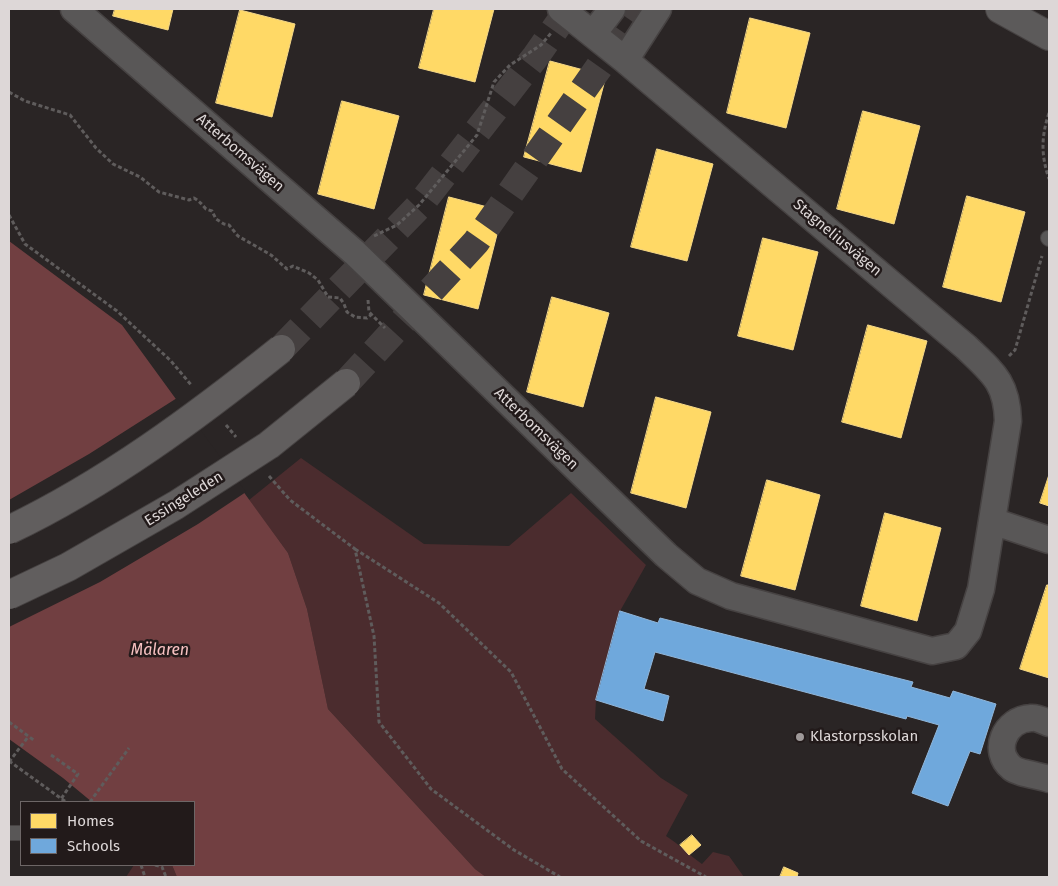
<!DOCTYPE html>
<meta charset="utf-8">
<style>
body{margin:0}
#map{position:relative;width:1058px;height:886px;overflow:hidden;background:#2a2525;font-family:"Fira Sans",sans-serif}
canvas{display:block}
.frame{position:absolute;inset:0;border:10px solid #ddd7d7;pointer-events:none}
.legend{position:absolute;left:20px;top:801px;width:175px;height:65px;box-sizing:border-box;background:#221a1a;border:1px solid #6d6666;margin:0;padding:6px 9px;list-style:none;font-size:15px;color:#ddd7d7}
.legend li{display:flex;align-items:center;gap:10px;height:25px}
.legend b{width:25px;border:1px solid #6d6666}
</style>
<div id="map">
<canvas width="1058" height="886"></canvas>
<div class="frame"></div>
<ul class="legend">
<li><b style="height:14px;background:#ffd966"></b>Homes</li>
<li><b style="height:14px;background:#6fa8dc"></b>Schools</li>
</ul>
</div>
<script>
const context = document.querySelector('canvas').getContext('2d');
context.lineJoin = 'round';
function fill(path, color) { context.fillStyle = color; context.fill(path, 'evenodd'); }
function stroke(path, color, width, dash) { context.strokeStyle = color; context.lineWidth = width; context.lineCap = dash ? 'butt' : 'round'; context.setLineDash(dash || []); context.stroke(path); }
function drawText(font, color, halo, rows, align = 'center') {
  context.font = font + ' "Fira Sans",sans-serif'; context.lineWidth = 5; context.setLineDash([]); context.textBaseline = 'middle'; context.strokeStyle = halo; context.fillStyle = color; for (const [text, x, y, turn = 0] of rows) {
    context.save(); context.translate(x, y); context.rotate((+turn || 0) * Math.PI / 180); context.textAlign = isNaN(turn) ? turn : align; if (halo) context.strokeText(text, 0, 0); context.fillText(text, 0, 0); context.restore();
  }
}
fill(new Path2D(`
 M 301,458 L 424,544 L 509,546 L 571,493 L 646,565 L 620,611 L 596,700 L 595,719 L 661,778 L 688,795 L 666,836 C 679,844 689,855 702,864 L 713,852 L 729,856 L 744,877 L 486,877 L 475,869 L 328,709 L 307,609 L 288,553 L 249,500 Z
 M 134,865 L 172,865 L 177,877 L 126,877 Z`), '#4b2c2e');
fill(new Path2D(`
 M 9,241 L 122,325 L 288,553 L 307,609 L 328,709 L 475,869 L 486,877 L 177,877 L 172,865 L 194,865 L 194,802 L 92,802 L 63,778 L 9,739 Z`), '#713f41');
fill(new Path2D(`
 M 177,398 L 246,492 L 198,524 L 100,582 L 9,627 L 9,500 L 89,454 Z`), '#2a2525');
const homes = new Path2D(`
 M 115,9 L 173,9 L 168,30 L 113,16 Z
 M 434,9 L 494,9 L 475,82 L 419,68 Z
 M 240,10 L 295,24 L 272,117 L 216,103 Z
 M 750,18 L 810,33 L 786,128 L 727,113 Z
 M 550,61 L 606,76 L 581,172 L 524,157 Z
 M 342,101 L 399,116 L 374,209 L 318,194 Z
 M 863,111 L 920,126 L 894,224 L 837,209 Z
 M 657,149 L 713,164 L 687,261 L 631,247 Z
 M 967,196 L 1025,212 L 1001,302 L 943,287 Z
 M 449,197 L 503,211 L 478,309 L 424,295 Z
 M 763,238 L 818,252 L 793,350 L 738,336 Z
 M 552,297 L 609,313 L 583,407 L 527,392 Z
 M 868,325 L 927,341 L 901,438 L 842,422 Z
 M 656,397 L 711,412 L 686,508 L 631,493 Z
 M 1049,475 L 1049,506 L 1040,503 Z
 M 767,480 L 820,495 L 795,590 L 741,576 Z
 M 885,513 L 941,528 L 917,621 L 861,606 Z
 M 1047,585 L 1049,585 L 1049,678 L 1020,669 Z
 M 692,835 L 701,845 L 689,855 L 680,845 Z
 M 784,867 L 798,873 L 797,877 L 780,877 Z`);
fill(homes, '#ffd966');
stroke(homes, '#f5d888', 1);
const schools = new Path2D(`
 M 620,611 L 658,623 L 660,618 L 913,682 L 911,687 L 950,698 L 953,691 L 996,704 L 980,754 L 970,751 L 948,806 L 912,793 L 939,725 L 907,716 L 906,719 L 655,652 L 644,689 L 669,696 L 663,721 L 596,700 Z`);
fill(schools, '#6fa8dc');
stroke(schools, '#90b6da', 1);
stroke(new Path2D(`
 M 281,349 L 420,205 L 536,56 L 569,9
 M 346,383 L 476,242 L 640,9`), '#454040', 28, [28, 14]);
const lane = new Path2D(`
 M 1048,238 L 1049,239
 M 9,833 L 21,833`);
const street = new Path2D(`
 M 74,9 L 355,253 L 666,555 L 697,581 L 731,596 L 932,651 L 956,646 L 968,631 L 981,589 L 1008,421 C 1007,382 992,372 966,347 L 625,60 L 561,9
 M 593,34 L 612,9
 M 625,60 L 658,9
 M 992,521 L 1049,540
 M 1049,723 C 1044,721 1036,717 1031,718 C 1005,719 991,751 1012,768 C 1018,773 1041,776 1049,779`);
const secondary = new Path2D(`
 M 1000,9 L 1049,36`);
stroke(lane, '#464242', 16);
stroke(street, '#464242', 29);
stroke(secondary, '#464242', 30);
stroke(new Path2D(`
 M 9,92 L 25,101 L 70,115 L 96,148 L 113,164 L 140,177 L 159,192 L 189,200 L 194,198 C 199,201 202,204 206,209 L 212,211 L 216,219 L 224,224 L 229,225 L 238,236 L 271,255 L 287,269 L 293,266 L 309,273 L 318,280 L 328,297 L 340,298 L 344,304 L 347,312 L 355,317 L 367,318 L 372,314
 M 1049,113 C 1041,137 1041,155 1049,179
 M 9,215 L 25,244 L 117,311 L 171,361 L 192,386
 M 374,236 L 397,225 L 419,205 L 477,135 L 494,82 L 510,65 L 541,45 L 552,32
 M 368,300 L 369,312 L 385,328
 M 1009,356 L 1015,350 L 1042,256
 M 226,425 L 236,437
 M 269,476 L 290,500 L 355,549 L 374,636 L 379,722 L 431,789 L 514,850 L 560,877
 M 355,549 L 439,603 L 511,672 L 562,769 L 641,841 L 706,877
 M 9,722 L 35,741
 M 51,755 L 78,774 L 61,799
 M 9,761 L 66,802
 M 9,762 L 28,737
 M 90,802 L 129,748
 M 141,865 L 145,877
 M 155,865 L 162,867 L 166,877`), '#5f5c5c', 3, [4, 2.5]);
stroke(lane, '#595757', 14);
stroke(street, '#595757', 26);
stroke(secondary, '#5c5a5a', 28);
const highwayBridge = new Path2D(`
 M 9,530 C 107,483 196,417 281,349
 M 9,595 L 68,567 L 176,505 L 269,445 L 346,383`);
stroke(highwayBridge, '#464242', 30, []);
stroke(highwayBridge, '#615e5e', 28);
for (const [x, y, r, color] of [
 [800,737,5,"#9e9999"]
]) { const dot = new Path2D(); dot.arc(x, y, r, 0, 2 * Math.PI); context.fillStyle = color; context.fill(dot); stroke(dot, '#221a1a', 2); }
drawText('15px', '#ddd7d7', '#221a1a', [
 ["Atterbomsvägen",240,153,41],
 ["Stagneliusvägen",837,238,40],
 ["Atterbomsvägen",536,429,44],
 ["Essingeleden",184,499,-32]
]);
drawText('15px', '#ddd7d7', '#221a1a', [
 ["Klastorpsskolan",810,737]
], 'left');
drawText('italic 16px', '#f8c2c2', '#221a1a', [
 ["Mälaren",160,651]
]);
</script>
